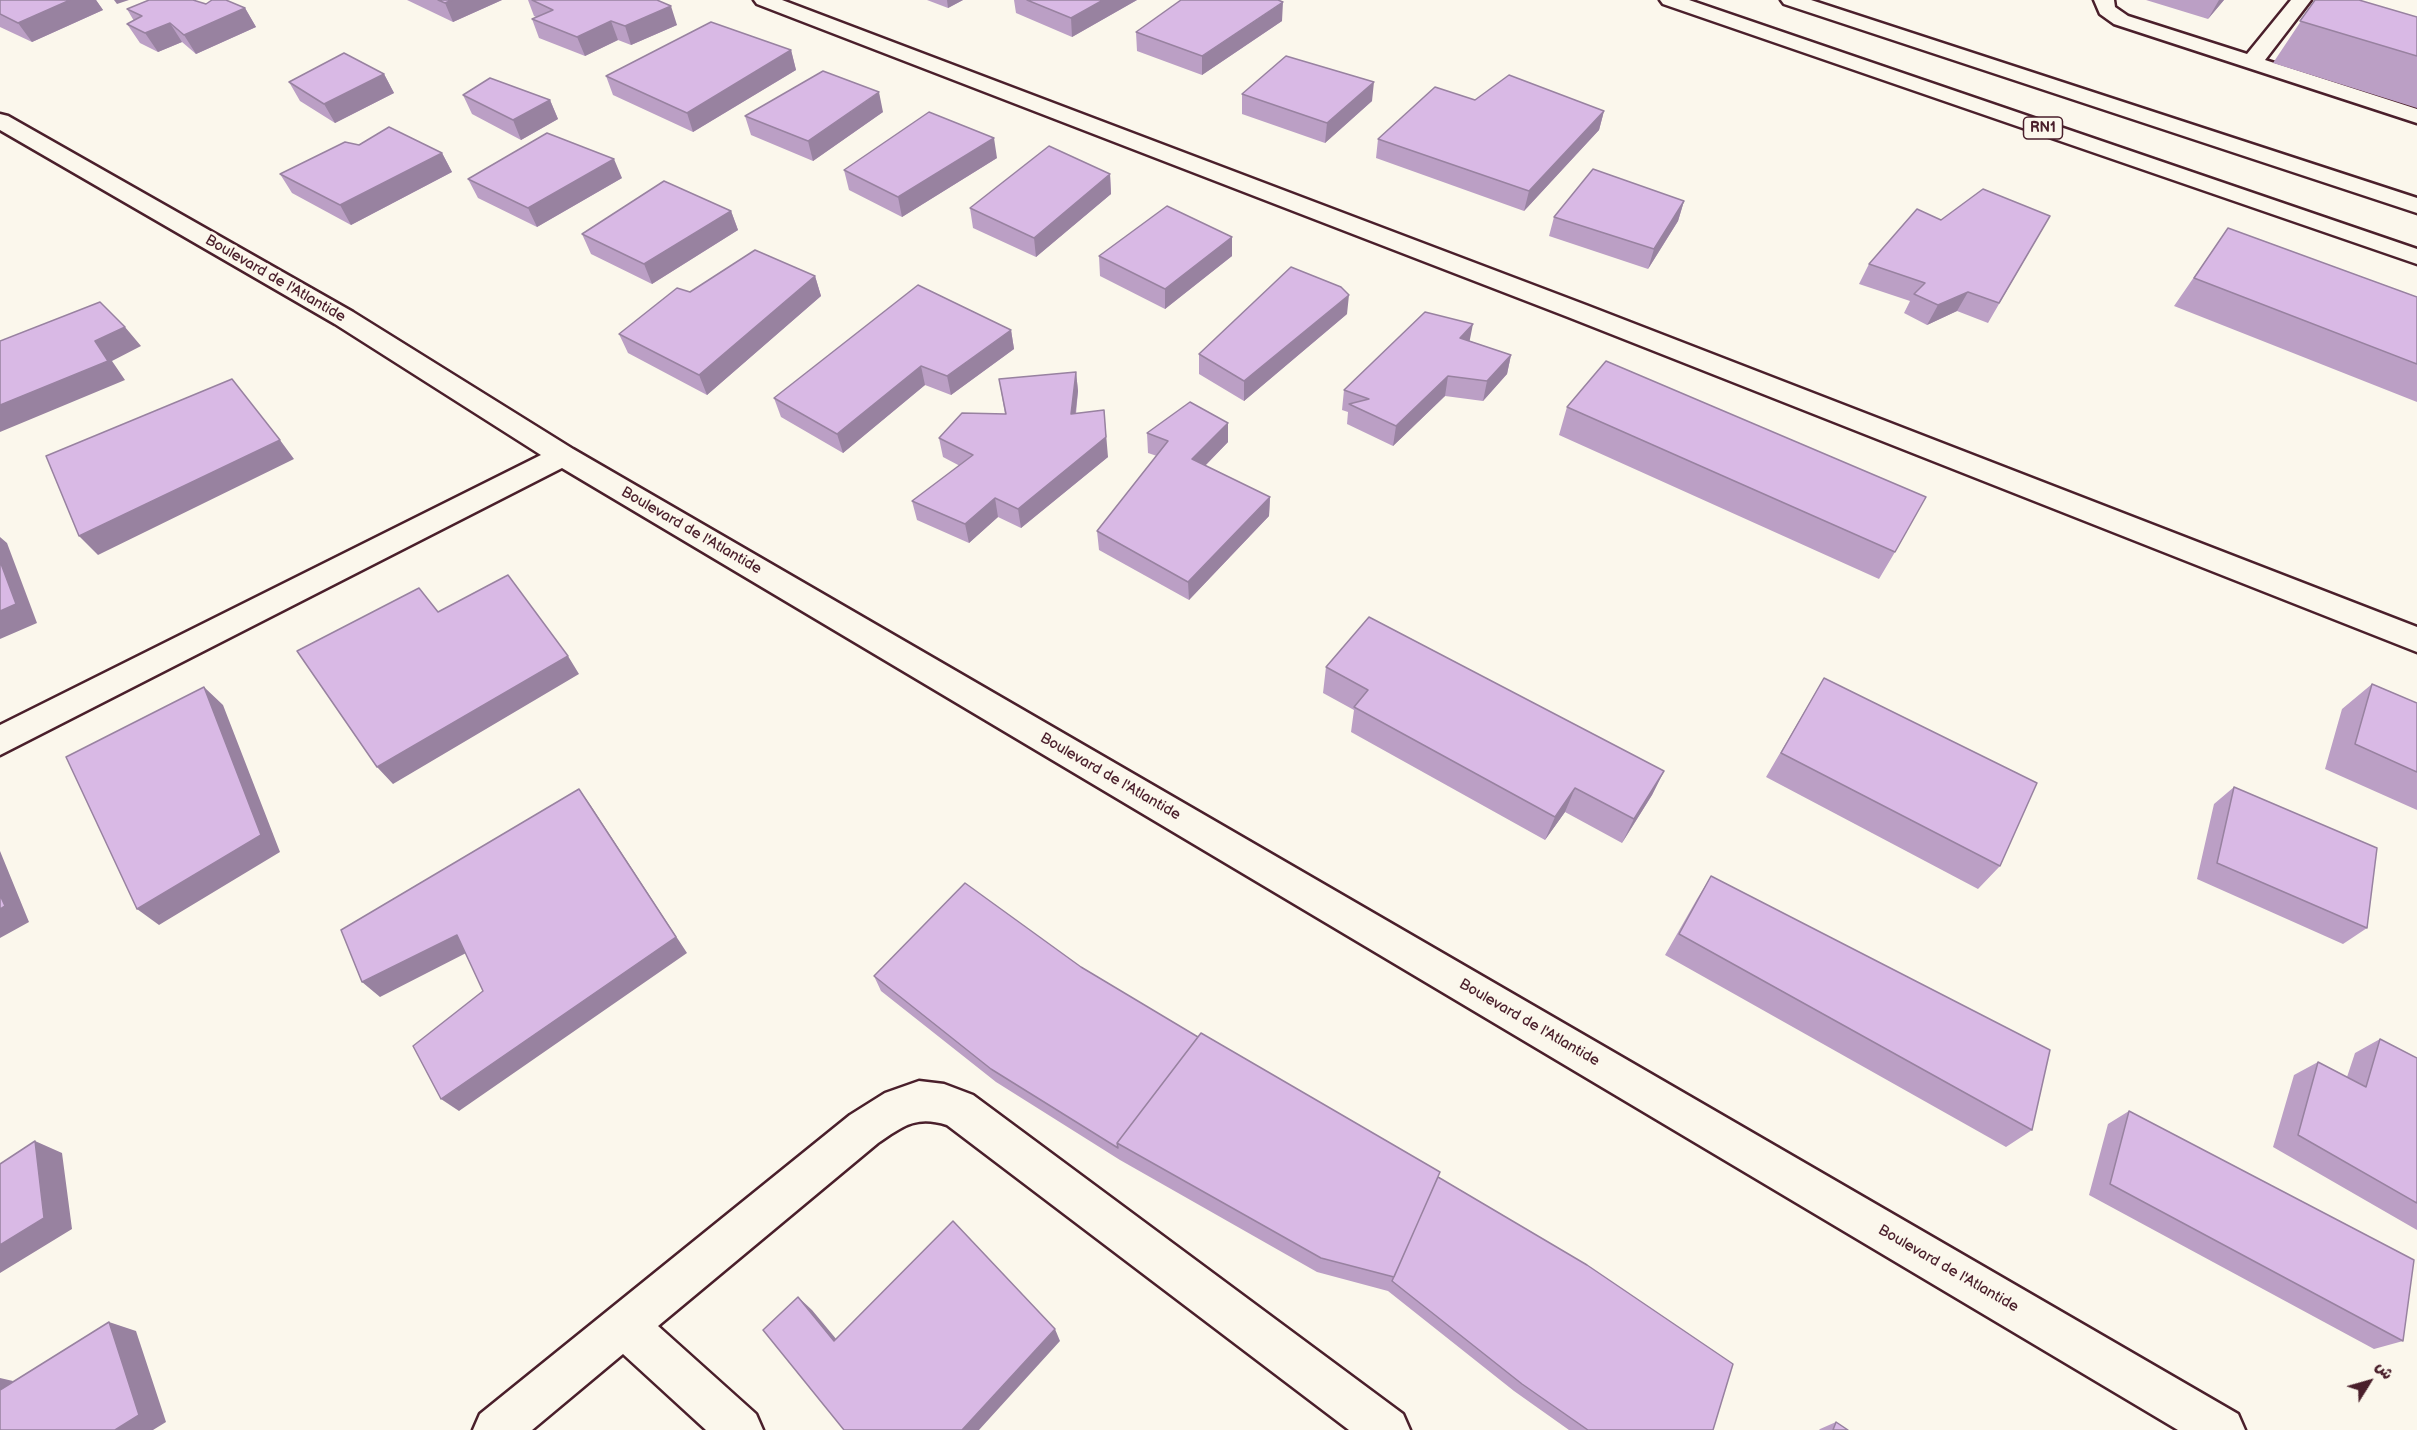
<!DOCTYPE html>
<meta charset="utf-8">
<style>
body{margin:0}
#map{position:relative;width:2417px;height:1430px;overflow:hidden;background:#fbf7ec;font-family:"Balsamiq Sans","Playpen Sans Arabic",sans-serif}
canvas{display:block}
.north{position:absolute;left:2339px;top:1352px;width:60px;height:60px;-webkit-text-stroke:4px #fbf7ec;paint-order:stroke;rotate:53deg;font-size:16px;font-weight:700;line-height:24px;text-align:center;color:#4a1f2b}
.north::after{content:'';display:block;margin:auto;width:21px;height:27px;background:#4a1f2b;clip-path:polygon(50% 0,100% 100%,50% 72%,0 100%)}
</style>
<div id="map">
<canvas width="2417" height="1430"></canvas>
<div class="north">ش</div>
</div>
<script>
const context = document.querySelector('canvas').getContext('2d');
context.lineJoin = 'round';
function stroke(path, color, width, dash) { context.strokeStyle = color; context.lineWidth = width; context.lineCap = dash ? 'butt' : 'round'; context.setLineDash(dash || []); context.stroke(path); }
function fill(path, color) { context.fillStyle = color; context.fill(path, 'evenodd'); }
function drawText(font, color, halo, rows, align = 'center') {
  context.font = font + ' "Balsamiq Sans",sans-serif'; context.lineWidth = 6; context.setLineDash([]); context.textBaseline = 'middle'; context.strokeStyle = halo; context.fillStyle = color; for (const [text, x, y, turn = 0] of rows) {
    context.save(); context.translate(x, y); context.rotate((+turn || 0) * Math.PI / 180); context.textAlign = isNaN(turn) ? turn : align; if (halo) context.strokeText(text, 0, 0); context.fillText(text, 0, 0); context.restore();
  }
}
const minor = new Path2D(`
 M 754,0 L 782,0 L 1586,305 L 2417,627 L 2417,652 L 1568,317 L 757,4 Z
 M 2094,0 L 2114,0 L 2115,7 L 2128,16 L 2247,54 L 2291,0 L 2311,0 L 2265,60 L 2417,109 L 2417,123 L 2114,24 L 2100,14 Z
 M 0,114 L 8,116 L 353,312 L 573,449 L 2238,1414 L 2245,1430 L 2178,1430 L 562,468 L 0,755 L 0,725 L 541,455 L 335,324 L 0,130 Z
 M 919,1081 L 944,1084 L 973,1095 L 1403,1414 L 1410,1430 L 1349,1430 L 947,1125 C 916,1115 903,1126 878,1143 L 658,1326 L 756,1414 L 763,1430 L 706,1430 L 623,1354 L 532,1430 L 473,1430 L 480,1414 L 850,1115 L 885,1093 Z`);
const trunk = new Path2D(`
 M 1660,0 L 1689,0 L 2417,249 L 2417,264 L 1663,4 Z
 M 1781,0 L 1811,0 L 2417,198 L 2417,213 L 1784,4 Z`);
stroke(minor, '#4a1f2b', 5);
stroke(trunk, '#4a1f2b', 5);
fill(minor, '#fbf7ec');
fill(trunk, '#fbf7ec');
fill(new Path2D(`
 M 0,0 L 96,0 L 103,10 L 32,42 L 0,27 Z
 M 407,0 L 502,0 L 453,22 Z
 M 528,0 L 657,0 L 677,25 L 631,45 L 618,40 L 585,56 L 539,38 L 532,19 L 536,17 L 534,16 Z
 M 927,0 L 963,0 L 948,8 Z
 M 1014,0 L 1137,0 L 1072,37 L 1016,13 Z
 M 2146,0 L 2224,0 L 2208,19 Z
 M 2315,0 L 2417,17 L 2417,108 L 2273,63 Z
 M 206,4 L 245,8 L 256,27 L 196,54 L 182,42 L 158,52 L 140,43 L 127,24 L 134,21 L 127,9 Z
 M 1282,21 L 1202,75 L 1137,51 L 1136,32 Z
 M 791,50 L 796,70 L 693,132 L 613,95 L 606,76 Z
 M 384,74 L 394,93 L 335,123 L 300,101 L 289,82 Z
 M 1242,94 L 1372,101 L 1325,143 L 1242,114 Z
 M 463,95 L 550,100 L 558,119 L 521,140 L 472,114 Z
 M 1475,100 L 1604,111 L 1599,130 L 1524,211 L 1376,158 L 1378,139 Z
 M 883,112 L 813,161 L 751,135 L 745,116 Z
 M 359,145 L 442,153 L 452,172 L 351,225 L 292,193 L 280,174 Z
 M 997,158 L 902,217 L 849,190 L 844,170 Z
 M 1110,174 L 1111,194 L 1036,257 L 973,228 L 970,208 Z
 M 622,178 L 537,227 L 478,198 L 468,179 Z
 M 1684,201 L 1678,221 L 1648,269 L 1549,236 L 1554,217 Z
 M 731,211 L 738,230 L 652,284 L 591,254 L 582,234 Z
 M 2050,216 L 1988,323 L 1957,311 L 1927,325 L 1904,313 L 1910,301 L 1859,284 L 1869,264 L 1941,220 Z
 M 2228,228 L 2417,297 L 2417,402 L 2174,306 Z
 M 1232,237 L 1232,256 L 1165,309 L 1100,276 L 1099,256 Z
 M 815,276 L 821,296 L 707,395 L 628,353 L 619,334 L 690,292 Z
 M 1347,314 L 1244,401 L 1199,374 L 1199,354 Z
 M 1011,330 L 1014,349 L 951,395 L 925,385 L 843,453 L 781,417 L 774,398 Z
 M 1470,341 L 1511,355 L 1507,374 L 1483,401 L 1445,396 L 1393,446 L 1347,424 L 1348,412 L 1342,410 L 1344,390 Z
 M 1076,372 L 1078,391 L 1076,414 L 1108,457 L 1021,528 L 998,517 L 969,543 L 917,520 L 912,501 L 960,466 L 943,457 L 939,438 L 1005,414 L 999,379 Z
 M 1567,407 L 1895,552 L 1879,579 L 1559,435 Z
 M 1228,423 L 1228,442 L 1205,466 L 1270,497 L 1269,516 L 1189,600 L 1099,550 L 1097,531 L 1157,456 L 1148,453 L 1147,433 Z
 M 1326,667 L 1664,771 L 1652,795 L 1622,843 L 1565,812 L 1545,840 L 1351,732 L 1354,710 L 1323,693 Z
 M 1824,678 L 2000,866 L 1978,889 L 1766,777 Z
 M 2372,684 L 2417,703 L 2417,810 L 2325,769 L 2342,709 Z
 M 2234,787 L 2367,928 L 2343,944 L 2197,879 L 2214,804 Z
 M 1711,876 L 2032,1130 L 2006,1147 L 1665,955 L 1697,899 Z
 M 1081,967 L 1198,1037 L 1438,1177 L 1713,1430 L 1569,1430 L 1514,1391 L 1388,1291 L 1317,1272 L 1120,1160 L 996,1082 L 881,991 L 874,976 Z
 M 2380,1039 L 2417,1058 L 2417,1230 L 2273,1147 L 2294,1075 L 2318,1062 L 2347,1077 L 2355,1053 Z
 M 2129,1111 L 2403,1341 L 2374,1349 L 2089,1195 L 2108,1124 Z
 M 1836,1422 L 1848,1430 L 1819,1430 L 1820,1429 Z`), '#bb9fc5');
fill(new Path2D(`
 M 70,0 L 96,0 L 103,10 L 32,42 L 18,23 Z
 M 114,0 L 129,0 L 117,4 Z
 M 452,0 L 502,0 L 453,22 L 445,3 Z
 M 947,0 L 963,0 L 948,8 Z
 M 1103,0 L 1137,0 L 1072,37 L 1071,18 Z
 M 2219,0 L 2224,0 L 2208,19 Z
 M 1283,2 L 1282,21 L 1202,75 L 1202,56 Z
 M 671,6 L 677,25 L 631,45 L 625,26 Z
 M 245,8 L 256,27 L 196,54 L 184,35 Z
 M 611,21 L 618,40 L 585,56 L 577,37 Z
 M 170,23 L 182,42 L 158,52 L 145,33 Z
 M 791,50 L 796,70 L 693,132 L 687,113 Z
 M 384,74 L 394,93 L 335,123 L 324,104 Z
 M 1374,82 L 1372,101 L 1325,143 L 1327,123 Z
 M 879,92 L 883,112 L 813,161 L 808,141 Z
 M 550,100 L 558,119 L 521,140 L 513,120 Z
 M 1604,111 L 1599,130 L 1524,211 L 1529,191 Z
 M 994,138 L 997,158 L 902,217 L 898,197 Z
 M 442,153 L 452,172 L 351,225 L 340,205 Z
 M 614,159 L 622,178 L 537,227 L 528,208 Z
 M 1110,174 L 1111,194 L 1036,257 L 1034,238 Z
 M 1684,201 L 1678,221 L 1648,269 L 1654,249 Z
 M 731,211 L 738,230 L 652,284 L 644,264 Z
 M 1232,237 L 1232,256 L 1165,309 L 1165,289 Z
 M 815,276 L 821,296 L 707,395 L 699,375 Z
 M 1968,292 L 1957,311 L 1927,325 L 1938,305 Z
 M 1349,295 L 1347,314 L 1244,401 L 1244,381 Z
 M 1473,324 L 1469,344 L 1460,338 Z
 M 125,327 L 141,346 L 112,361 L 125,380 L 0,432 L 0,405 L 95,341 Z
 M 1011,330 L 1014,349 L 951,395 L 947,376 Z
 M 1511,355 L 1507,374 L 1483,401 L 1487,381 Z
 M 921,366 L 925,385 L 843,453 L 837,434 Z
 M 1076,372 L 1078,391 L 1073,434 L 1071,414 Z
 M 1448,376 L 1445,396 L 1393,446 L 1396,426 Z
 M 1104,410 L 1108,457 L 1021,528 L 1018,509 Z
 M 1228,423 L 1228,442 L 1192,479 L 1192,459 Z
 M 280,440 L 294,459 L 98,555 L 79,536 Z
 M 1270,497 L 1269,516 L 1189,600 L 1188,582 Z
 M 995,498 L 998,517 L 969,543 L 965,524 Z
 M 0,537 L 7,543 L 37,623 L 0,639 Z
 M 568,656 L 579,674 L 393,784 L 377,767 Z
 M 204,687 L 223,705 L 280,852 L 159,925 L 137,909 Z
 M 1664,771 L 1652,795 L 1622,843 L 1634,819 Z
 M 1575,788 L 1565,812 L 1545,840 L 1555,817 Z
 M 579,789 L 591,806 L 687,953 L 459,1111 L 441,1099 Z
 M 0,851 L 29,922 L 0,938 Z
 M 457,935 L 472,950 L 380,997 L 362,982 Z
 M 35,1141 L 62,1153 L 72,1229 L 0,1273 L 0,1245 Z
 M 798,1297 L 812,1310 L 847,1352 L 834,1341 Z
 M 109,1322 L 136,1331 L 166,1422 L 153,1430 L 115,1430 Z
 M 1055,1329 L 1060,1341 L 979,1430 L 962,1430 Z
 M 0,1378 L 13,1381 L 0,1401 Z`), '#9882a0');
const building = new Path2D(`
 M 0,0 L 70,0 L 18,23 L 0,14 Z
 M 149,0 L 193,0 L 206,4 L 212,0 L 226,0 L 245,8 L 184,35 L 170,23 L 145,33 L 127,24 L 142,16 L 127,9 Z
 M 438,0 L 452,0 L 445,3 Z
 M 532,0 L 657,0 L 671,6 L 625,26 L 611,21 L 577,37 L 532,19 L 553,10 Z
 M 1027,0 L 1103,0 L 1071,18 Z
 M 1181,0 L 1278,0 L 1283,2 L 1202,56 L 1136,32 Z
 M 2315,0 L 2359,0 L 2417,17 L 2417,56 L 2300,21 Z
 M 711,22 L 791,50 L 687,113 L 606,76 Z
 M 344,53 L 384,74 L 324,104 L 289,82 Z
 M 1286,56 L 1374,82 L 1327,123 L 1242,94 Z
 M 823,71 L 879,92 L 808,141 L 745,116 Z
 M 1509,75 L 1604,111 L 1529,191 L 1378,139 L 1435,87 L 1475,100 Z
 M 490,78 L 550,100 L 513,120 L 463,95 Z
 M 929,112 L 994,138 L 898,197 L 844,170 Z
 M 389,127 L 442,153 L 340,205 L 280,174 L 345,142 L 359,145 Z
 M 547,133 L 614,159 L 528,208 L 468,179 Z
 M 1049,146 L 1110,174 L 1034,238 L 970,208 Z
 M 1593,169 L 1684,201 L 1654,249 L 1554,217 Z
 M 664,181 L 731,211 L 644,264 L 582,234 Z
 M 1983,189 L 2050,216 L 1999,303 L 1968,292 L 1938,305 L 1914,294 L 1925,283 L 1869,264 L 1917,209 L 1941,220 Z
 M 1167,206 L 1232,237 L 1165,289 L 1099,256 Z
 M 2228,228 L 2417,297 L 2417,364 L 2194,278 Z
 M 755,250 L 815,276 L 699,375 L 619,334 L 677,288 L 690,292 Z
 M 1291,267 L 1341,287 L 1349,295 L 1244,381 L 1199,354 Z
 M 918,285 L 1011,330 L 947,376 L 921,366 L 837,434 L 774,398 Z
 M 100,302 L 125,327 L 95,341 L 108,361 L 0,405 L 0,341 Z
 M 1425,312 L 1473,324 L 1460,338 L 1511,355 L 1487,381 L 1448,376 L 1396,426 L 1349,404 L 1369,399 L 1344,390 Z
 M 1606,361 L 1926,497 L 1895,552 L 1567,407 Z
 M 1076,372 L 1071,414 L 1104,410 L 1106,437 L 1018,509 L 995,498 L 965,524 L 912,501 L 973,455 L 939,438 L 962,413 L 1006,414 L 999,379 Z
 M 232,379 L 280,440 L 79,536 L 46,456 Z
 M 1190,402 L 1228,423 L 1192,459 L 1270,497 L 1188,582 L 1097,531 L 1168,441 L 1147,433 Z
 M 0,561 L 16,604 L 0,611 Z
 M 508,575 L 568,656 L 377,767 L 297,651 L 419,588 L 438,612 Z
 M 1369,617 L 1664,771 L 1634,819 L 1575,788 L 1555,817 L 1354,707 L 1368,690 L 1326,667 Z
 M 1824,678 L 2037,783 L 2000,866 L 1781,753 Z
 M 2372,684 L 2417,703 L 2417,772 L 2355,744 Z
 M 204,687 L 261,835 L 137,909 L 66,757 Z
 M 2234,787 L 2377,848 L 2367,928 L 2217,863 Z
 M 579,789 L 676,937 L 441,1099 L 413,1046 L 483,991 L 457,935 L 362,982 L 341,930 Z
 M 1711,876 L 2050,1050 L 2032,1130 L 1679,934 Z
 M 965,883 L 1081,967 L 1198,1037 L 1117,1143 L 1118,1148 L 991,1069 L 874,976 Z
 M 0,895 L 5,906 L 0,909 Z
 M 1201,1033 L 1440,1172 L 1394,1277 L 1321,1258 L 1117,1143 Z
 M 2380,1039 L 2417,1058 L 2417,1203 L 2298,1135 L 2318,1062 L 2366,1087 Z
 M 2129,1111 L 2414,1260 L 2403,1341 L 2110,1184 Z
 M 35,1141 L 44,1218 L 0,1245 L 0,1164 Z
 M 1438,1177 L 1587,1265 L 1733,1364 L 1713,1430 L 1588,1430 L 1522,1384 L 1392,1281 Z
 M 953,1221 L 1055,1329 L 962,1430 L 844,1430 L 763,1330 L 798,1297 L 834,1341 Z
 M 109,1322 L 139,1415 L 115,1430 L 0,1430 L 0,1390 Z
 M 1836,1422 L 1848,1430 L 1833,1430 Z`);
fill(building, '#d9b9e5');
stroke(building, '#9882a0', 1.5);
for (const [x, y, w] of [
 [2043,128,39]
]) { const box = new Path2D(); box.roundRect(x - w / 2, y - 11, w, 22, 4.5); context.fillStyle = '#fbf7ec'; context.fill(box); stroke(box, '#4a1f2b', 1.5); }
drawText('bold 14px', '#4a1f2b', null, [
 ["RN1",2043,128]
]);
drawText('15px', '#4a1f2b', '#fbf7ec', [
 ["Boulevard de l'Atlantide",275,279,30],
 ["Boulevard de l'Atlantide",691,531,30],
 ["Boulevard de l'Atlantide",1110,777,30],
 ["Boulevard de l'Atlantide",1529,1023,30],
 ["Boulevard de l'Atlantide",1948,1269,30]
]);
</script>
